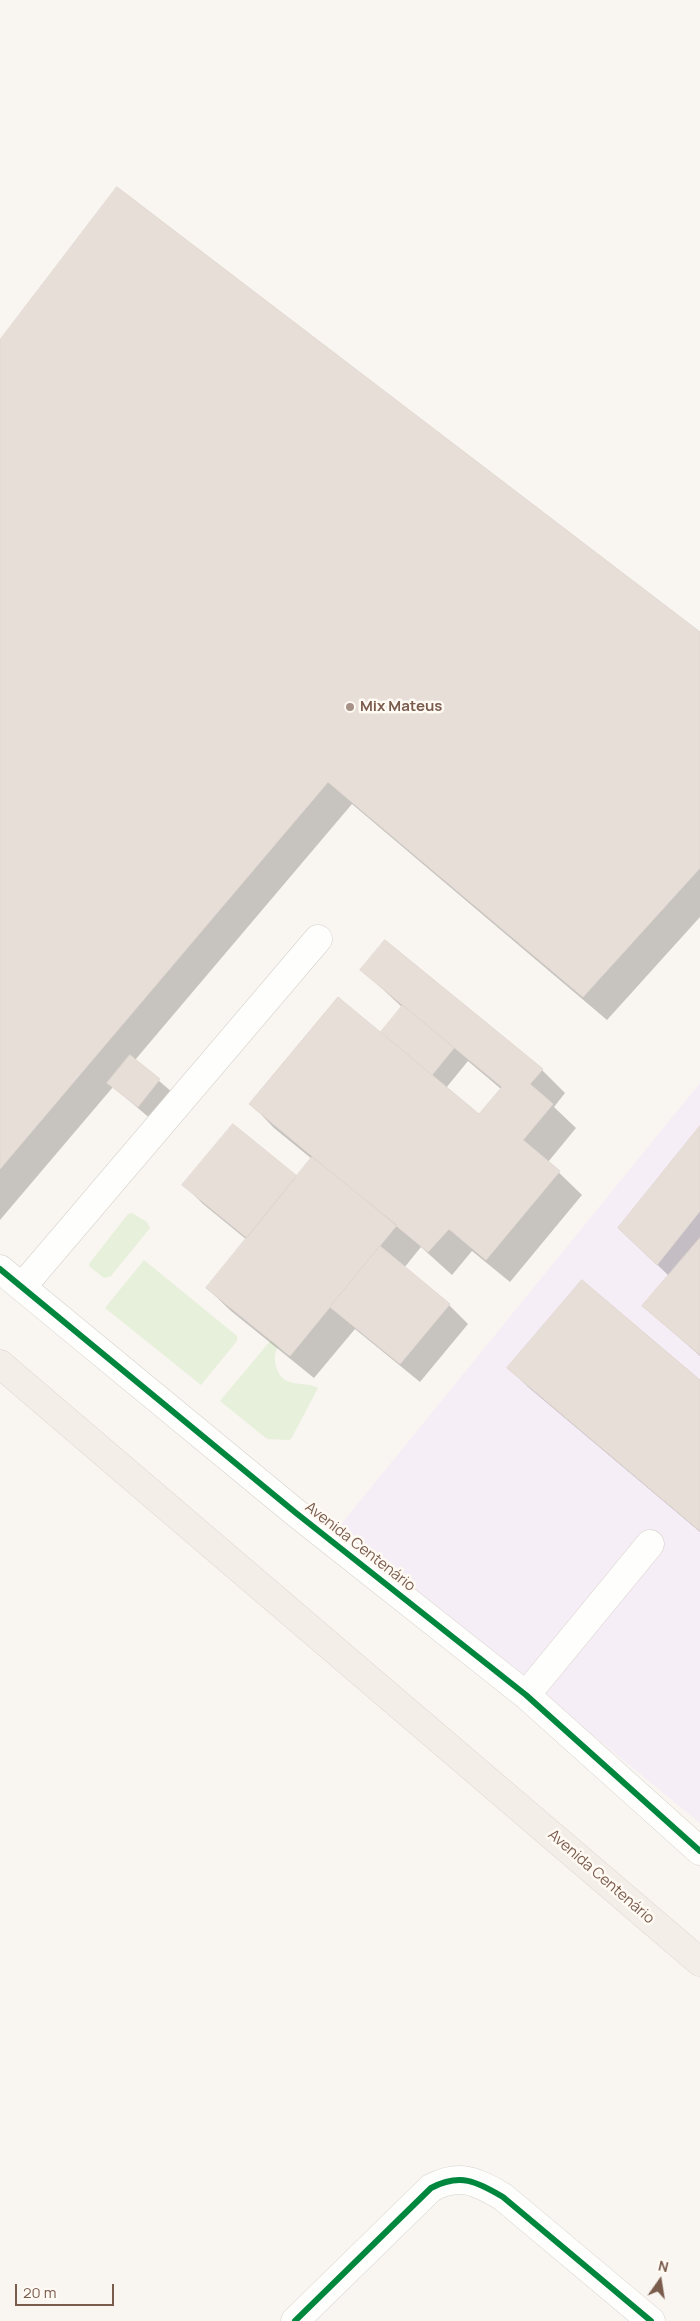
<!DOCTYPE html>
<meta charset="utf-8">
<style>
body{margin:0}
#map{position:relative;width:700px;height:2321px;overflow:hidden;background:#f9f5f0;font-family:Manrope,sans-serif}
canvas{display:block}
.north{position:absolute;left:635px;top:2256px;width:50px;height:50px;-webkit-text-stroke:4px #fffaf3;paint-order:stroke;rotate:13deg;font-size:14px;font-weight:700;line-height:20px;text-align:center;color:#7a5c4d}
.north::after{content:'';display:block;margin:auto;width:18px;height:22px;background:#7a5c4d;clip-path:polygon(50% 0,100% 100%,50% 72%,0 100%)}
.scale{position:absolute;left:15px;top:2284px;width:99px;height:22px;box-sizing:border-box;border:2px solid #7a5c4d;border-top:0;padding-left:6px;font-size:15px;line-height:18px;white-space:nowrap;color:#7a5c4d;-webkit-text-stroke:4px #fffaf3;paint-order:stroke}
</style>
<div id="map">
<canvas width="700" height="2321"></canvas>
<div class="north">N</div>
<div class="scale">20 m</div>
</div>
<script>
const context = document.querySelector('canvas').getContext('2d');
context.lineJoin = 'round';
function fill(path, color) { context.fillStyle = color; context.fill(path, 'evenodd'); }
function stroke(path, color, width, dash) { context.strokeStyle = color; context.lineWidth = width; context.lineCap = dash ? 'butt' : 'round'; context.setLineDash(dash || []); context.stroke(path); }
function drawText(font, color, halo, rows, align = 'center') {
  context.font = font + ' Manrope,sans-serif'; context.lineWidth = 5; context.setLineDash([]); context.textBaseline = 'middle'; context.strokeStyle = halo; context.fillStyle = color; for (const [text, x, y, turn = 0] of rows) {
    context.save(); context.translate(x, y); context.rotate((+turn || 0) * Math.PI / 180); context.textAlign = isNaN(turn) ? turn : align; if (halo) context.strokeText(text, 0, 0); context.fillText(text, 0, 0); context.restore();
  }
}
fill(new Path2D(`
 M 700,1083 L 700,1823 L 545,1696 L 329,1539 Z`), '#f6eef6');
fill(new Path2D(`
 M 132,1213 L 147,1222 L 150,1228 L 111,1276 L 104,1278 L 90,1267 L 89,1264 L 128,1214 Z
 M 144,1260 L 237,1336 L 237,1341 L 201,1385 L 105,1308 Z
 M 271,1340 L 278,1346 C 275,1353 274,1358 276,1366 C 282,1390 304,1380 318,1388 L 291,1439 L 288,1440 L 267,1439 L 220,1401 Z`), '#e7f0db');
fill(new Path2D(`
 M 0,343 L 700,634 L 700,917 L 607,1020 L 352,804 L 135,1060 L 173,1093 L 152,1120 L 113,1087 L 0,1220 Z
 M 362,970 L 542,1070 L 565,1093 L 554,1107 L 576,1128 L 548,1162 L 582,1195 L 510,1282 L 472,1251 L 452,1275 L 421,1247 L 404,1268 L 449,1305 L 468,1324 L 420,1382 L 355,1329 L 314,1378 L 231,1311 L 207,1288 L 247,1240 L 203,1204 L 184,1185 L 297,1178 L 312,1159 L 274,1128 L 251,1104 L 386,1036 L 403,1008 ZM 468,1061 L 501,1089 L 480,1116 L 446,1088 Z
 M 700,1128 L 700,1356 L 644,1306 L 669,1276 L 639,1247 Z
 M 509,1368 L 700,1381 L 700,1532 L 528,1387 Z`), '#0003');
const building = new Path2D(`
 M 117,187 L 700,632 L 700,868 L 583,997 L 328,782 L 0,1169 L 0,340 Z
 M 385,940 L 543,1069 L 530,1084 L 553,1104 L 523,1140 L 560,1171 L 486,1260 L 449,1229 L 428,1252 L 249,1104 L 338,997 L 479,1114 L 502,1087 L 360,970 Z
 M 403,1005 L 454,1048 L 432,1075 L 381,1032 Z
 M 130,1055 L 160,1079 L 138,1107 L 107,1083 Z
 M 233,1124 L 297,1176 L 247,1238 L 182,1185 Z
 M 700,1126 L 700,1211 L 657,1265 L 618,1228 Z
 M 312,1157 L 397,1225 L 290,1356 L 206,1288 Z
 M 700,1238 L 700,1355 L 642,1306 Z
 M 380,1246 L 450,1304 L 400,1364 L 330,1307 Z
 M 582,1280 L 700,1380 L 700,1531 L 507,1368 Z`);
fill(building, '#e6ded7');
stroke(building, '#e2d8d2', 1);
const minor = new Path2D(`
 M 0,1269 L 296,1513 L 526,1695 L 700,1851
 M 22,1287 L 318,939
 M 526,1695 L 650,1544
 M 295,2321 L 431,2188 C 460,2173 476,2181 503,2197 L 651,2321`);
const major = new Path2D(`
 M 0,1364 L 700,1962`);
stroke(minor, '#d7d1cb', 29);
stroke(major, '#dad1cc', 29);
stroke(minor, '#fefefd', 28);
stroke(major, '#f3eee8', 28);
stroke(new Path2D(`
 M 0,1269 L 296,1513 L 526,1695 L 700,1851
 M 295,2321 L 431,2188 C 460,2173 476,2181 503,2197 L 651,2321`), '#00873e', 6);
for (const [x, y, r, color] of [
 [350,707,5,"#a69286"]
]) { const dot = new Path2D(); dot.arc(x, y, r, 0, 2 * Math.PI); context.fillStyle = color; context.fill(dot); stroke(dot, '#fffaf3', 2); }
drawText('bold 15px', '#7a5c4d', '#fffaf3', [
 ["Mix Mateus",360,707]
], 'left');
drawText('15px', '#7a5c4d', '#fffaf3', [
 ["Avenida Centenário",360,1547,38],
 ["Avenida Centenário",601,1877,41]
]);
</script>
